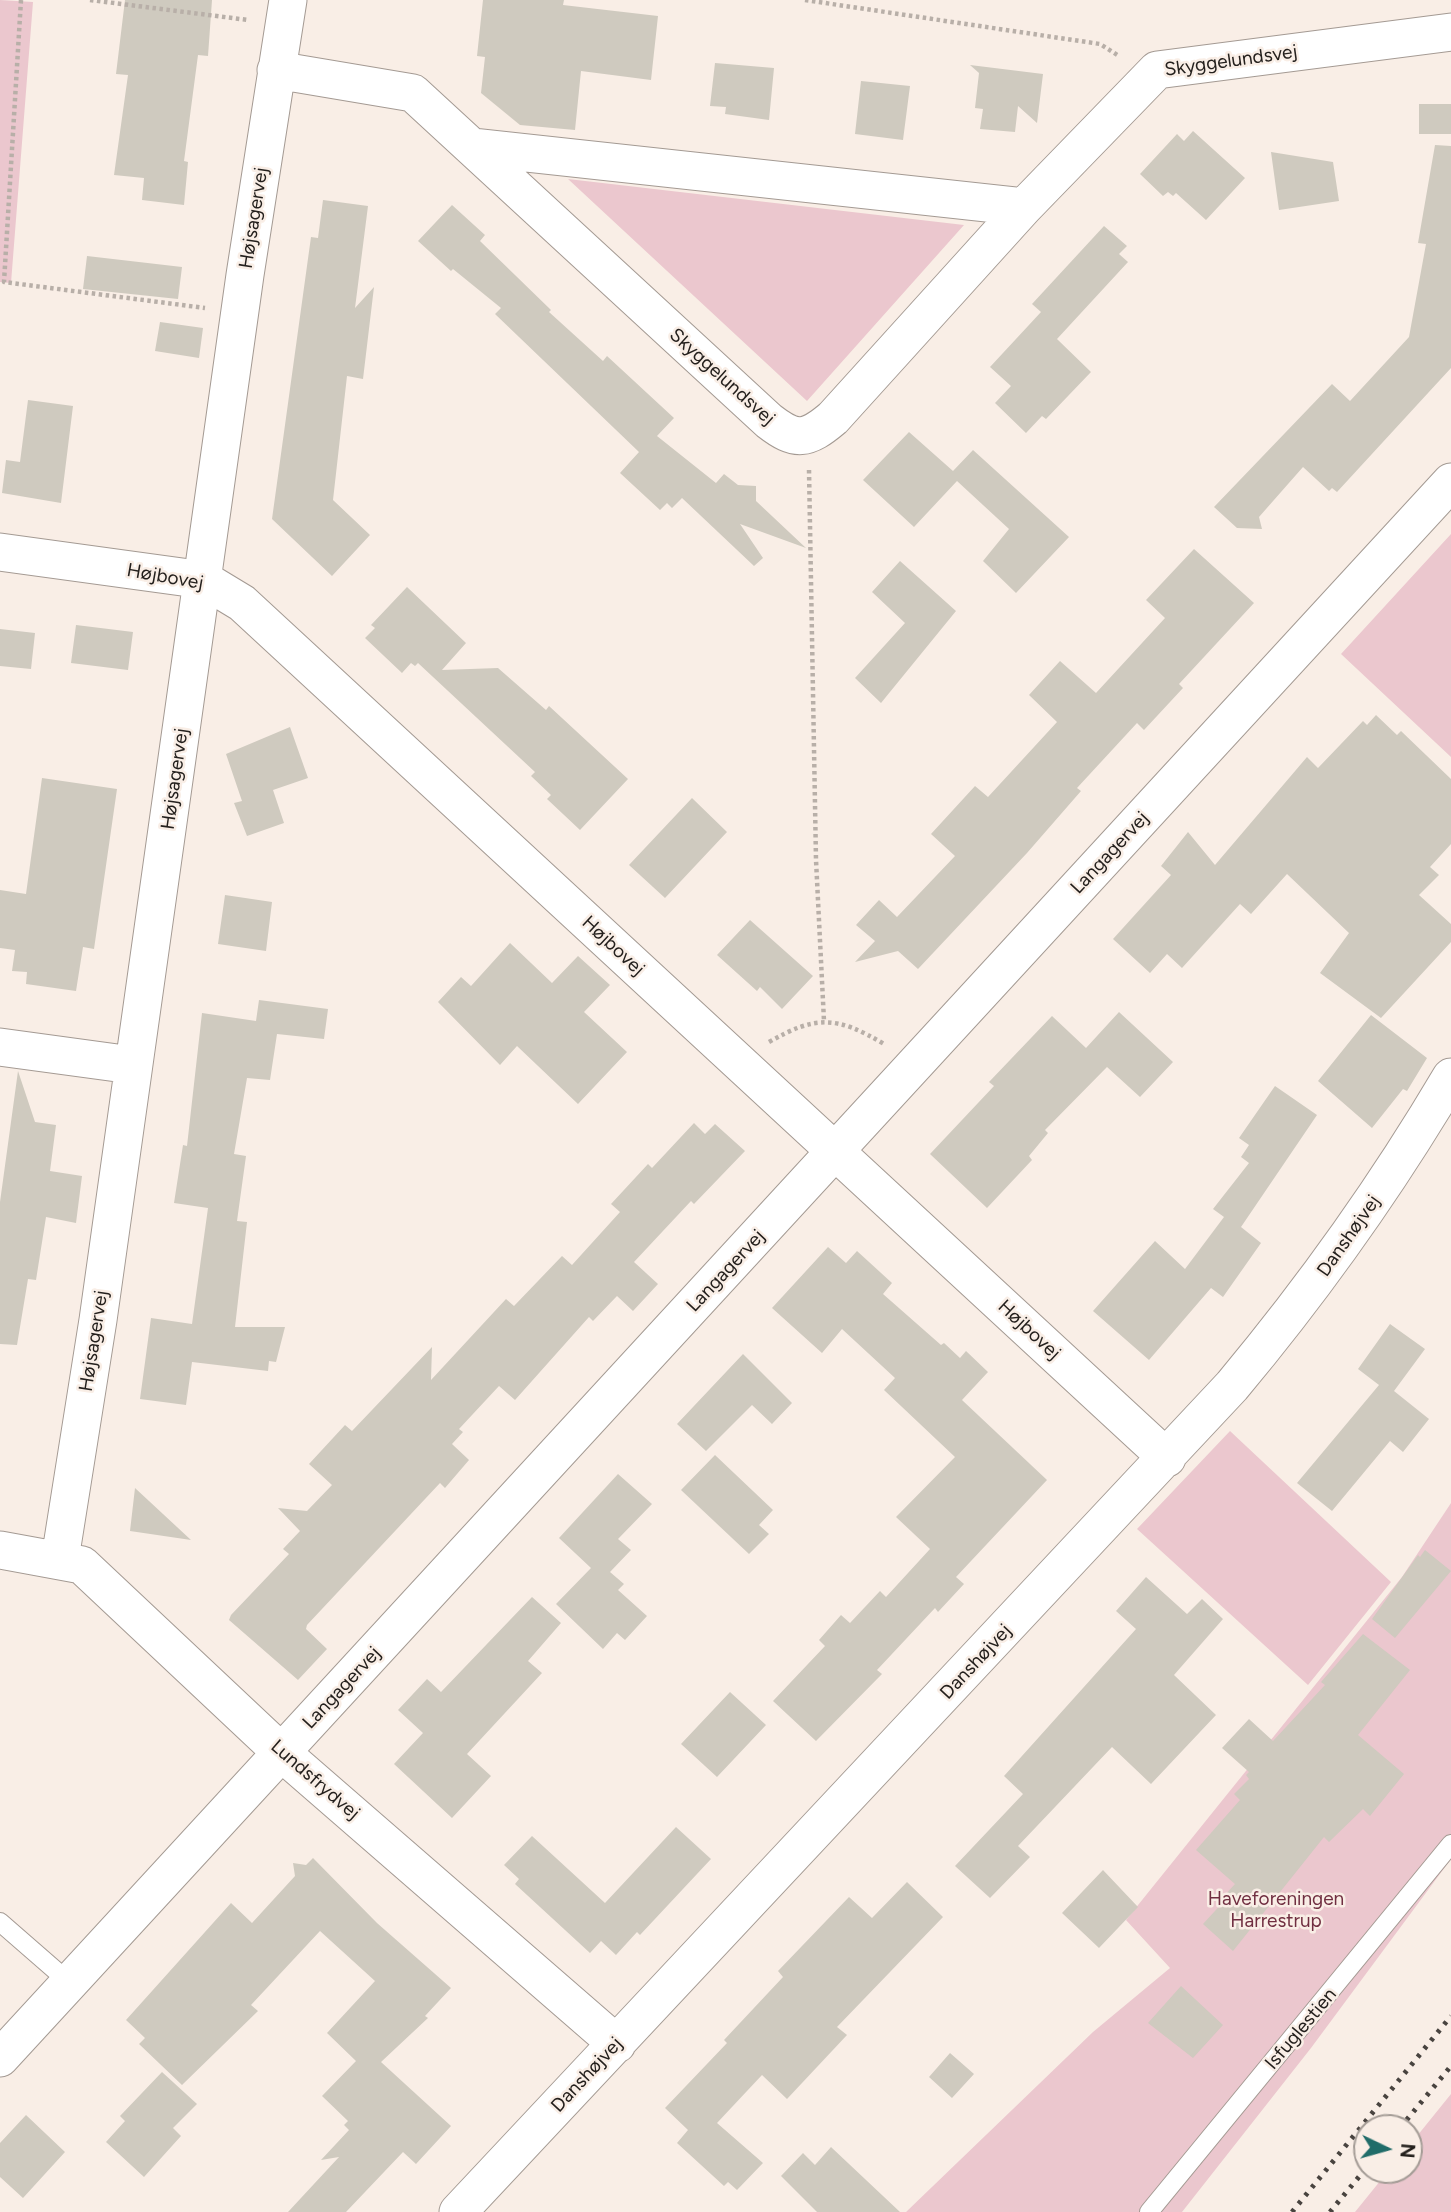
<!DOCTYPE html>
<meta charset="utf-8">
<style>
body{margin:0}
#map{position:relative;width:1451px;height:2212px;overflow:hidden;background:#f9eee6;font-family:Figtree,sans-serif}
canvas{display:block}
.north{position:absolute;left:1353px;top:2114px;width:70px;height:70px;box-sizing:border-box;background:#f9eee6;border:2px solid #a49c96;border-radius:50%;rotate:95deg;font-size:19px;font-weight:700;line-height:28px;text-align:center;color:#24201d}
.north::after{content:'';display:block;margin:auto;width:24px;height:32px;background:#206c69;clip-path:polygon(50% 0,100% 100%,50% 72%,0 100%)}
</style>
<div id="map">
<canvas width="1451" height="2212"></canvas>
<div class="north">N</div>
</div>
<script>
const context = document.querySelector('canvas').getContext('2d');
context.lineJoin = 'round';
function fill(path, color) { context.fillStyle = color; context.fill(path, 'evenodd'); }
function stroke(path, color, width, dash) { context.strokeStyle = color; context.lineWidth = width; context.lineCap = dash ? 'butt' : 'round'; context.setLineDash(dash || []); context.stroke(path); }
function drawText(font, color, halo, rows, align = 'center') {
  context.font = font + ' Figtree,sans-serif'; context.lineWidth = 5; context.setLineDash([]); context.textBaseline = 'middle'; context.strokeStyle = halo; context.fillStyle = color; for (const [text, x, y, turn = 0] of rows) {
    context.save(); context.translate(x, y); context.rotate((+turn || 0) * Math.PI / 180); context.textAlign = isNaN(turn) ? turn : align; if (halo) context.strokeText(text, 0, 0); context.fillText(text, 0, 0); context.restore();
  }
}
fill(new Path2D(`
 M 0,0 L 33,2 L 11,283 L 0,282 Z
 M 568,179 L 964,225 L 807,401 Z
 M 1451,534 L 1451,757 L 1341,654 Z
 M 1230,1431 L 1391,1582 L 1308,1685 L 1137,1529 Z
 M 1451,1503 L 1451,1859 L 1311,2048 L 1182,2212 L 906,2212 L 1093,2032 L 1170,1968 L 1126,1920 L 1402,1577 Z
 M 1451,2094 L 1451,2212 L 1355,2212 L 1389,2170 L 1409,2170 L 1409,2146 Z`), '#ebc7ce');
fill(new Path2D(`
 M 125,0 L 212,0 L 208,56 L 198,55 L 184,161 L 188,162 L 184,205 L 142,200 L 144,178 L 114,175 L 128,75 L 116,74 Z
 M 483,0 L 564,0 L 563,5 L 658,16 L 651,80 L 581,71 L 575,130 L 520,125 L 481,93 L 485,57 L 477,56 Z
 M 715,63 L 774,68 L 769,120 L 725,114 L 726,107 L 710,106 Z
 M 970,65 L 1043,74 L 1037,123 L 1018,106 L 1015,132 L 980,129 L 983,109 L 975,108 L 979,73 Z
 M 861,81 L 910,86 L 903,140 L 855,134 Z
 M 1419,104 L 1451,104 L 1451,134 L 1419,134 Z
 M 1193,131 L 1245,178 L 1206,220 L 1176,193 L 1173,196 L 1168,192 L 1163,196 L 1140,174 L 1177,134 L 1184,141 Z
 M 1435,145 L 1451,146 L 1451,368 L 1337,492 L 1332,488 L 1329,491 L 1303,467 L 1259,517 L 1262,529 L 1237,528 L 1214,507 L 1332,384 L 1350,401 L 1409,337 L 1426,244 L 1418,243 Z
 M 1271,152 L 1333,162 L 1339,201 L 1279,210 Z
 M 323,200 L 368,206 L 355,308 L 374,287 L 363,379 L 347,376 L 333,500 L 370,535 L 332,576 L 272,519 L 311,237 L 318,238 Z
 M 452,205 L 485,235 L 480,241 L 551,310 L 549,312 L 603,361 L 607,356 L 674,418 L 657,436 L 716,483 L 724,474 L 738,485 L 756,486 L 756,501 L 806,548 L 740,524 L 763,558 L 754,566 L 682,498 L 672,508 L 667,503 L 660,510 L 620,473 L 639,452 L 495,314 L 501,308 L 453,269 L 451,271 L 418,241 Z
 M 1104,226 L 1127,246 L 1119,254 L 1128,262 L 1057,339 L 1091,372 L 1046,419 L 1042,416 L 1026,433 L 995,403 L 1011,386 L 990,367 L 1041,312 L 1032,304 Z
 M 87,256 L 182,267 L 178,299 L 83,289 Z
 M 160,322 L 203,328 L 199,358 L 155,351 Z
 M 28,400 L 73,406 L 61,503 L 2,493 L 6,460 L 20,462 Z
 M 909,432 L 953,471 L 973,450 L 1069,537 L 1016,593 L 983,561 L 1009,529 L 957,481 L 914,527 L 863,480 Z
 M 1194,549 L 1254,603 L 1179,684 L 1183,688 L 1144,730 L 1137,723 L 1077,788 L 1081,791 L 1027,853 L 918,969 L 898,951 L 855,962 L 875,941 L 856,925 L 879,900 L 897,917 L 955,856 L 931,834 L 975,786 L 988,797 L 1057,722 L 1029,695 L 1060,661 L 1096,693 L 1165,618 L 1146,600 Z
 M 900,561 L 956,611 L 881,703 L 855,678 L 905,623 L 872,592 Z
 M 407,587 L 466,643 L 442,670 L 498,668 L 546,710 L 549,706 L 628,779 L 580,830 L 547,799 L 551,795 L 531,776 L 535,772 L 418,663 L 415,666 L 411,663 L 402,673 L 365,638 L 375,628 L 371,625 Z
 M 76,625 L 133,632 L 128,670 L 71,663 Z
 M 0,629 L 35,633 L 31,669 L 0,666 Z
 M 1376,715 L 1397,735 L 1401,731 L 1451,779 L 1451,844 L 1430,867 L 1439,875 L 1419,895 L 1451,924 L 1451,942 L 1381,1018 L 1320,973 L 1349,933 L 1287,874 L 1251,914 L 1240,904 L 1182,968 L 1167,954 L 1150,973 L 1113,939 L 1171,875 L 1161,866 L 1188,832 L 1215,865 L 1307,757 L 1318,768 L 1363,721 L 1367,725 Z
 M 290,727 L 308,778 L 273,790 L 284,823 L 247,836 L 234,803 L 242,801 L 226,754 Z
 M 42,778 L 117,789 L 94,949 L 83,947 L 76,991 L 26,984 L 27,972 L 12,971 L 15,950 L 0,948 L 0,890 L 26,894 Z
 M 692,798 L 727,832 L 665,898 L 629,865 Z
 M 225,895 L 272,902 L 266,951 L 218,944 Z
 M 750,920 L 813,976 L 782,1009 L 760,987 L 757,991 L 717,955 Z
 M 510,943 L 552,983 L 578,956 L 610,985 L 584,1012 L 627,1052 L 578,1104 L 517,1046 L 500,1065 L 438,1002 L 461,977 L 471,986 Z
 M 259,1000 L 328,1009 L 324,1039 L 277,1034 L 270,1080 L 247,1078 L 234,1154 L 246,1156 L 237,1221 L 247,1222 L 235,1327 L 285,1327 L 276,1362 L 269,1361 L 268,1371 L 192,1362 L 186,1405 L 140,1399 L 151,1318 L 192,1324 L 208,1208 L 174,1203 L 183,1145 L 187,1146 L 202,1013 L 256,1021 Z
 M 1119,1012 L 1173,1062 L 1140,1097 L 1107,1067 L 1045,1130 L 1048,1133 L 1029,1156 L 1032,1160 L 987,1208 L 930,1154 L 994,1086 L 989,1082 L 1052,1016 L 1086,1048 Z
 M 1371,1015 L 1427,1058 L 1407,1091 L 1403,1089 L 1372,1128 L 1318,1081 Z
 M 18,1071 L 35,1122 L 56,1125 L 50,1171 L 82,1176 L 76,1223 L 46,1217 L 36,1280 L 28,1279 L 17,1345 L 0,1344 L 0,1202 Z
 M 1275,1086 L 1317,1115 L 1241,1227 L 1261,1243 L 1223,1297 L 1211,1288 L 1149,1360 L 1093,1311 L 1155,1241 L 1185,1269 L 1224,1217 L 1213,1209 L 1249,1163 L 1241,1157 L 1249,1145 L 1239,1138 Z
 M 694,1123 L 705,1134 L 715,1124 L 745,1151 L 694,1204 L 691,1201 L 634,1262 L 658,1284 L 633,1311 L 617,1296 L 593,1321 L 589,1317 L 515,1400 L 499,1386 L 459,1429 L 463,1432 L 452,1444 L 469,1460 L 445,1488 L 440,1483 L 307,1625 L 306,1629 L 327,1649 L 298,1680 L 229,1620 L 231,1615 L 289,1554 L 283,1549 L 300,1531 L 278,1508 L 307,1511 L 332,1485 L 309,1464 L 345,1425 L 352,1431 L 432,1347 L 431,1380 L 506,1299 L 514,1306 L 562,1256 L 572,1265 L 620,1212 L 611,1204 L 648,1164 L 652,1168 Z
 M 828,1247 L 846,1263 L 857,1251 L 892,1283 L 883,1294 L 941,1345 L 944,1343 L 960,1358 L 966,1351 L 988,1372 L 962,1400 L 1047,1480 L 956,1577 L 964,1584 L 938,1612 L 935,1608 L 877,1670 L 882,1674 L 816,1741 L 773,1701 L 825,1646 L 819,1640 L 841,1615 L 850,1623 L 880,1591 L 886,1597 L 930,1549 L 896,1517 L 955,1457 L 884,1390 L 895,1378 L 842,1329 L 822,1353 L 772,1308 Z
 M 1390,1324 L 1425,1349 L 1394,1391 L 1429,1419 L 1403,1452 L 1390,1441 L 1332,1511 L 1297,1483 L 1379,1385 L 1358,1369 Z
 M 743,1354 L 792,1403 L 772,1424 L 752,1405 L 706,1451 L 677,1424 Z
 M 715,1455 L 773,1510 L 759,1525 L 769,1534 L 749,1554 L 681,1490 Z
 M 618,1474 L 652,1504 L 618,1539 L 631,1550 L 610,1572 L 624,1584 L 618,1590 L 647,1616 L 625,1640 L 617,1633 L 603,1649 L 556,1604 L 591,1568 L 559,1538 Z
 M 135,1488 L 191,1540 L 130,1531 Z
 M 1425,1550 L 1451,1571 L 1395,1638 L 1372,1619 L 1418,1555 L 1420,1557 Z
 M 1146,1577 L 1187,1614 L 1202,1599 L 1223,1619 L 1174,1675 L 1216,1715 L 1151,1784 L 1112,1747 L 1018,1846 L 1030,1857 L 990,1898 L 955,1866 L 1023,1794 L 1004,1776 L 1136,1629 L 1116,1611 Z
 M 532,1597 L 561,1623 L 528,1661 L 542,1673 L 467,1754 L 491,1776 L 452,1818 L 394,1764 L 423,1733 L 398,1710 L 427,1679 L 441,1692 Z
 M 1363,1634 L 1410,1670 L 1358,1735 L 1404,1774 L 1370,1816 L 1363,1809 L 1329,1842 L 1324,1837 L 1233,1951 L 1203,1924 L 1226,1899 L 1223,1897 L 1235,1884 L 1196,1850 L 1240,1800 L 1234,1794 L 1249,1779 L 1246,1775 L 1249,1772 L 1222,1748 L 1249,1719 L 1273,1741 L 1325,1685 L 1321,1682 Z
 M 730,1692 L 766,1725 L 717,1777 L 681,1744 Z
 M 676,1827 L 711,1859 L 640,1935 L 637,1932 L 616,1955 L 601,1941 L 590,1953 L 515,1884 L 519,1879 L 504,1865 L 532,1836 L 605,1903 Z
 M 313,1858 L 377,1923 L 451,1988 L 425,2016 L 428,2018 L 381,2062 L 451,2126 L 416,2164 L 403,2152 L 346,2212 L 288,2212 L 339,2157 L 321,2160 L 349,2130 L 344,2125 L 348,2121 L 322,2096 L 356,2061 L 327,2033 L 375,1981 L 320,1931 L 251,2005 L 258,2011 L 182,2085 L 139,2044 L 145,2038 L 126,2020 L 231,1903 L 252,1923 L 295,1876 L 293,1863 L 306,1865 Z
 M 1103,1870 L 1138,1907 L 1099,1948 L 1062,1913 Z
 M 907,1882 L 943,1917 L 837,2027 L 847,2035 L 787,2099 L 762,2075 L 717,2123 L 763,2163 L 737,2190 L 728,2182 L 724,2186 L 677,2143 L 688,2130 L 665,2108 L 727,2043 L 724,2040 L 783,1977 L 778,1971 L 849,1897 L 872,1918 Z
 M 1181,1986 L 1223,2025 L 1193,2058 L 1148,2023 Z
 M 950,2053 L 974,2074 L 952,2098 L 929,2077 Z
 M 162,2072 L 197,2104 L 173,2128 L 181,2136 L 144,2177 L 106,2142 L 125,2121 L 120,2116 Z
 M 26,2115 L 65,2152 L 23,2198 L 0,2177 L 0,2143 Z
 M 831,2147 L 900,2212 L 817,2212 L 781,2176 L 803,2153 L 815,2165 Z`), '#cfcabf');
const lane = new Path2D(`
 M 0,1922 L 70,1983
 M 1149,2212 L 1451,1844`);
const street = new Path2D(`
 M 276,70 L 413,93 L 769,421 C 796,442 807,440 833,418 L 1024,207 L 1157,70 L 1451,32
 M 472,147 L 1024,207
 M 0,552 L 204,580 L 242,603 L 1167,1458
 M 0,1047 L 132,1065
 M 0,1550 L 82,1565 L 282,1753 L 617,2044
 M 60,1559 L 98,1320 L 245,275 L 288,0
 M 0,2058 L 1451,482
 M 458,2212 L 1232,1386 C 1314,1288 1386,1187 1451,1077`);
stroke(lane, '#a49a93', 20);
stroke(street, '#a49a93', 39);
stroke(new Path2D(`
 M 21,0 L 4,282 L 205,308
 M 90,0 L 248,20
 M 805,0 L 1100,44 L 1119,56
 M 809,470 L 816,860 L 824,1021
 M 769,1042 C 816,1015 837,1016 884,1044`), '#b8afa8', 4.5, [3.5, 3.5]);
stroke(lane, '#fff', 18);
stroke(street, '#fff', 37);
stroke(new Path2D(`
 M 1400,2128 L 1451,2066
 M 1292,2212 L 1451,2016
 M 1330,2212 L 1367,2167`), '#48433f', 5, [3.5, 7]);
drawText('19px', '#24201d', '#f9eee6', [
 ["Skyggelundsvej",1231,61,-8],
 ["Højsagervej",254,218,-81],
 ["Skyggelundsvej",722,377,42],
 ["Højbovej",165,577,10],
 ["Højsagervej",175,779,-82],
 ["Langagervej",1110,853,-47],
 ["Højbovej",613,946,43],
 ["Danshøjvej",1349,1236,-55],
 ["Langagervej",726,1271,-47],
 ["Højbovej",1029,1330,43],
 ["Højsagervej",94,1341,-81],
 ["Danshøjvej",976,1662,-47],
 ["Langagervej",342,1688,-47],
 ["Lundsfrydvej",315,1780,41],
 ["Isfuglestien",1301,2029,-50],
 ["Danshøjvej",587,2075,-47]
]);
drawText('19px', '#702f41', '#f9eee6', [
 ["Haveforeningen",1276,1899],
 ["Harrestrup",1276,1921]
]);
</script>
